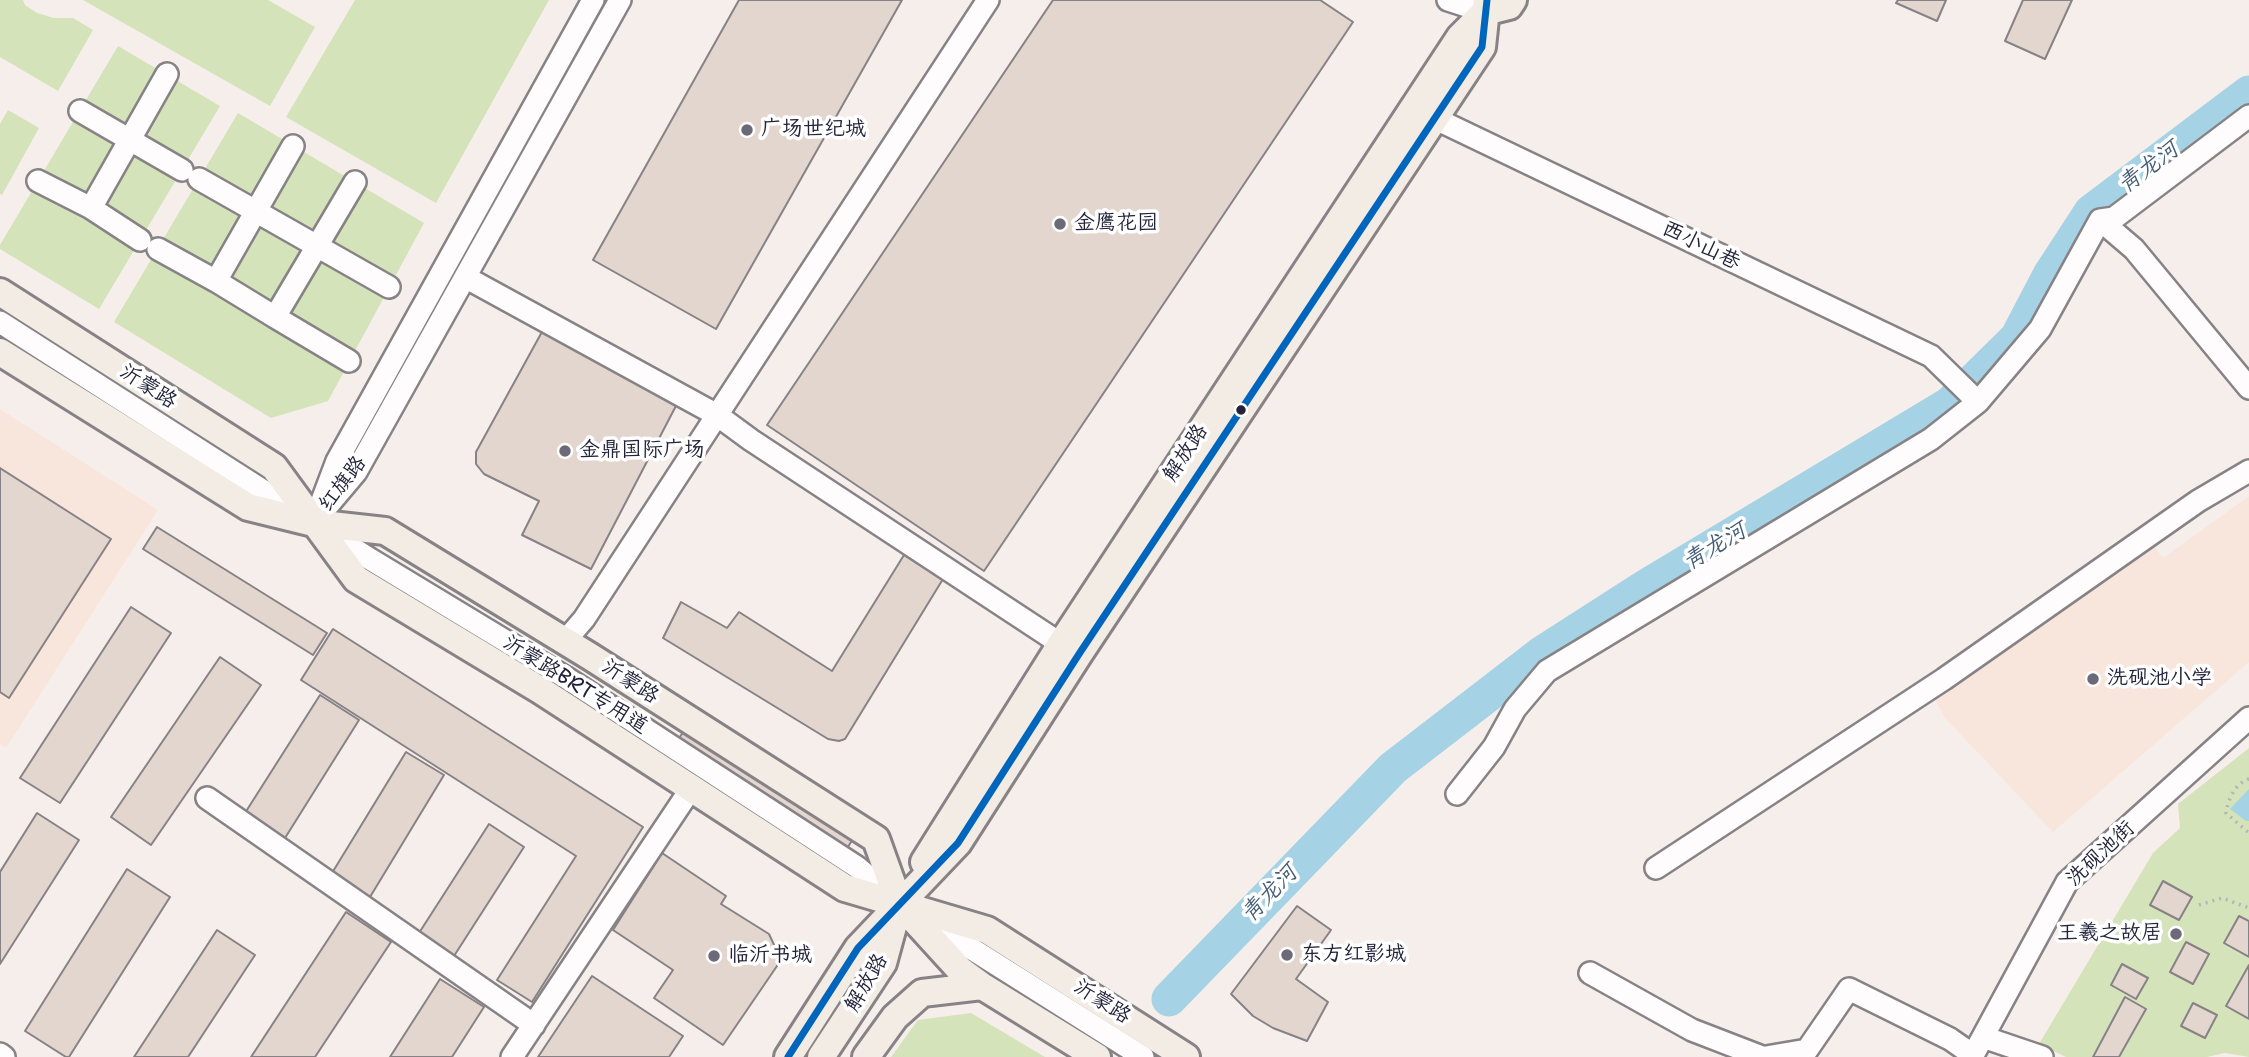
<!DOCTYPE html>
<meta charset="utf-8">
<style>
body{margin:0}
canvas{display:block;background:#f6eeea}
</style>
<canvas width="2249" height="1057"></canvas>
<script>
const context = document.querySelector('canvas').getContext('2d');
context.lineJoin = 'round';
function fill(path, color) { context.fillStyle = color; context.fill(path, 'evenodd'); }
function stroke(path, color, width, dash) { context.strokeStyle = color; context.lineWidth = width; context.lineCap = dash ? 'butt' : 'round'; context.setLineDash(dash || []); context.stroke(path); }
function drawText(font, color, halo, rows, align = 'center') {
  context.font = font + ' "Shantell Sans","LXGW WenKai TC",sans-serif'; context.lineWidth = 7; context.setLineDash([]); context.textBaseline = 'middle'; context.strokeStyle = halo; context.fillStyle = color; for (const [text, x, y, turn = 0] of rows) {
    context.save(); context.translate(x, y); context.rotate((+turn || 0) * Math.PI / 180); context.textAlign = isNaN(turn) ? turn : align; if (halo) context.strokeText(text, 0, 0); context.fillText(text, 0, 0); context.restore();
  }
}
fill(new Path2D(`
 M 0,409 L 158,510 L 6,748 L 0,744 Z
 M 2249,496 L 2249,662 L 2053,832 L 1945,718 L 1933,696 L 2150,541 L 2163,558 Z`), '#f8e6dc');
fill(new Path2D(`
 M 0,0 L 23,0 L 25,5 L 37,13 L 54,18 L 73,18 L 93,30 L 58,91 L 0,57 Z
 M 83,0 L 268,0 L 315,27 L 270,106 Z
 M 355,0 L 549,0 L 436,203 L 286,117 Z
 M 118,46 L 220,106 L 99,309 L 0,249 L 0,245 Z
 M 8,110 L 39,128 L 2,195 L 0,194 L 0,124 Z
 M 238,113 L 424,223 L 328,401 L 271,418 L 114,322 Z
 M 2249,748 L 2249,1057 L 2225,1053 L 2207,1057 L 2066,1057 L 2039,1044 L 2153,853 L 2180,828 L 2178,804 Z
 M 971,1013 L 1045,1057 L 891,1057 L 918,1020 Z`), '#d4e3ba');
fill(new Path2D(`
 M 2249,789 L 2249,821 L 2246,821 L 2230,809 Z`), '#a5d3e5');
stroke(new Path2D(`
 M 1169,999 L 1393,768 L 1541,654 L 1647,586 L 1950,404 L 2017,338 L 2050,275 L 2091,212 L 2249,93`), '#a5d3e5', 35);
const building = new Path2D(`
 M 739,0 L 902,0 L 716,329 L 593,260 Z
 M 1053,0 L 1320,0 L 1353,22 L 984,571 L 767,425 Z
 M 1898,0 L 1946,0 L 1937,21 L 1896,3 Z
 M 2023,0 L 2072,0 L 2045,59 L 2005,41 Z
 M 543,330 L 678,402 L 591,569 L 522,535 L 539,501 L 484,474 L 476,464 L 476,452 Z
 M 0,468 L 111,539 L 9,698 L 0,692 Z
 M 157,527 L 327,633 L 313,655 L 143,549 Z
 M 904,555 L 943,579 L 845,739 L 839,741 L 828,739 L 663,638 L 681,602 L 727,628 L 739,612 L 832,671 Z
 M 131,607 L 171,633 L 60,803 L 20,778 Z
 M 333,629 L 643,827 L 532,1002 L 497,980 L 576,856 L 301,680 Z
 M 220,657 L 261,685 L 151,845 L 111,817 Z
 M 320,695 L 359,720 L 285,838 L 245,813 Z
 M 686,728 L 854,837 L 845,852 L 677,741 Z
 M 406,752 L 444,775 L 370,897 L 332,873 Z
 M 37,813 L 79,840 L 0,964 L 0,872 Z
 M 489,824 L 524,847 L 454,956 L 419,933 Z
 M 662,853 L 726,896 L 721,904 L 769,934 L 775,947 L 777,966 L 723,1045 L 654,998 L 673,970 L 613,930 Z
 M 127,869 L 170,897 L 69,1057 L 66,1057 L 25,1031 Z
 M 2163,881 L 2192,897 L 2179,920 L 2150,905 Z
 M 1297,906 L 1331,930 L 1296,979 L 1328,1002 L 1307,1041 L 1273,1028 L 1253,1016 L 1231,994 Z
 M 346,912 L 391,942 L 315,1057 L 251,1057 Z
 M 2239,916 L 2249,921 L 2249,957 L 2224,943 Z
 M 217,930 L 255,955 L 188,1057 L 134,1057 Z
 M 2186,942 L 2209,954 L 2193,984 L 2170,972 Z
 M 968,957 L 1094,1032 L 1089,1041 L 967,961 Z
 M 2122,964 L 2148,978 L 2136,999 L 2111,985 Z
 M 2249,965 L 2249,1019 L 2226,1006 Z
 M 592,976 L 683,1036 L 669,1057 L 538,1057 Z
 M 440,979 L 484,1007 L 452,1057 L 390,1057 Z
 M 2125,997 L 2146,1009 L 2119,1057 L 2093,1057 Z
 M 2193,1003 L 2217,1015 L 2205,1038 L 2181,1026 Z`);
fill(building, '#e3d6cf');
stroke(building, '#868285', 2);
const minor = new Path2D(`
 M 1448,0 L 1485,12
 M 80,111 L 182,170
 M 1436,119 L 1931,356 L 1978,402 L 2040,329 L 2100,220 L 2134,249 L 2249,388
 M 199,179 L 389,287
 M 38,181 L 91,208 L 140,240
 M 91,208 L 167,74
 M 2100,220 L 2114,218 L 2249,116
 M 158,249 L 216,281 L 293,146
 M 465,277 L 717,415 L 751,440 L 1061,644
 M 216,281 L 275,317
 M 0,322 L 370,559 L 565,677 L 857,867 L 899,903 L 1143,1057
 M 349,361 L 275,317 L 355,182
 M 320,506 L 337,461 L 593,0
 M 313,523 L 356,472 L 620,0
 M 565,641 L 584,619 L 988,0
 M 1457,794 L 1494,747 L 1515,709 L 1547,671 L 1931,439 L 1978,402
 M 207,798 L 534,1025
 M 1656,868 L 1944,679 L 2198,501 L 2249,471
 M 1590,973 L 1692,1030 L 1762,1057
 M 1983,1037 L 2042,1057
 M 0,1054 L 4,1057
 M 512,1057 L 692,787
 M 1766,1057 L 1807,1050 L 1849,989 L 1950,1039 L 1973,1055
 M 1972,1057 L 2067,882 L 2249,718`);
const major = new Path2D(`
 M 0,292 L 274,467 L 356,579 L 540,690 L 845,888 L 987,930 L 1186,1057
 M 0,352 L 248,507 L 313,523 L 385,531 L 591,657 L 876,839 L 899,903 L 960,970 L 982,986 L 1097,1057
 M 924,862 L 1061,644 L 1460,37 L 1485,12 L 1509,6 L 1513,0
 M 788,1057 L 858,948 L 958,843 L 1079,654 L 1482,47 L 1487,0
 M 821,1057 L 883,963 L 898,908
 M 866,1057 L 895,1017 L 922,993 L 982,986`);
stroke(minor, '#868285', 26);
stroke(major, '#868285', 32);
stroke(new Path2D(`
 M 2249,779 C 2235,783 2228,800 2226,813 L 2249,833
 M 2199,905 L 2222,898 L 2249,908`), '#b5b4b7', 3.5, [2, 5]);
stroke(minor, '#fefcfc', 21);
stroke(major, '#f2ece4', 26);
stroke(new Path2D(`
 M 788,1057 L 858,948 L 958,843 L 1079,654 L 1482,47 L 1487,0`), '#0065bd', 7);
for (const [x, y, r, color] of [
 [747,130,7,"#6c6978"],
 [1060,224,7,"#6c6978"],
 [1241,410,6,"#22223b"],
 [565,451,7,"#6c6978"],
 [2093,679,7,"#6c6978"],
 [2176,934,7,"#6c6978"],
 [1287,955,7,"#6c6978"],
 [714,956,7,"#6c6978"]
]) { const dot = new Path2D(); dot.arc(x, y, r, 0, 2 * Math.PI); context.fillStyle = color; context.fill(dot); stroke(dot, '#fff', 2.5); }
drawText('21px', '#22223b', '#fff', [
 ["广场世纪城",761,130],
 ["金鹰花园",1074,224],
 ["金鼎国际广场",579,451],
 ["洗砚池小学",2107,679],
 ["王羲之故居",2162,934,"right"],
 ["东方红影城",1301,955],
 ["临沂书城",728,956]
], 'left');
drawText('21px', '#22223b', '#fff', [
 ["西小山巷",1701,246,26],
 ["沂蒙路",148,387,33],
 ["解放路",1186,453,-57],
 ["红旗路",343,484,-53],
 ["沂蒙路",630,682,33],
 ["沂蒙路BRT专用道",575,685,32],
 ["洗砚池街",2101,854,-43],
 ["解放路",867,983,-60],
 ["沂蒙路",1102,1002,33]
]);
drawText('italic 23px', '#445c76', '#fff', [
 ["青龙河",2149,168,-37],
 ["青龙河",1715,547,-31],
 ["青龙河",1270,894,-46]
]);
</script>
